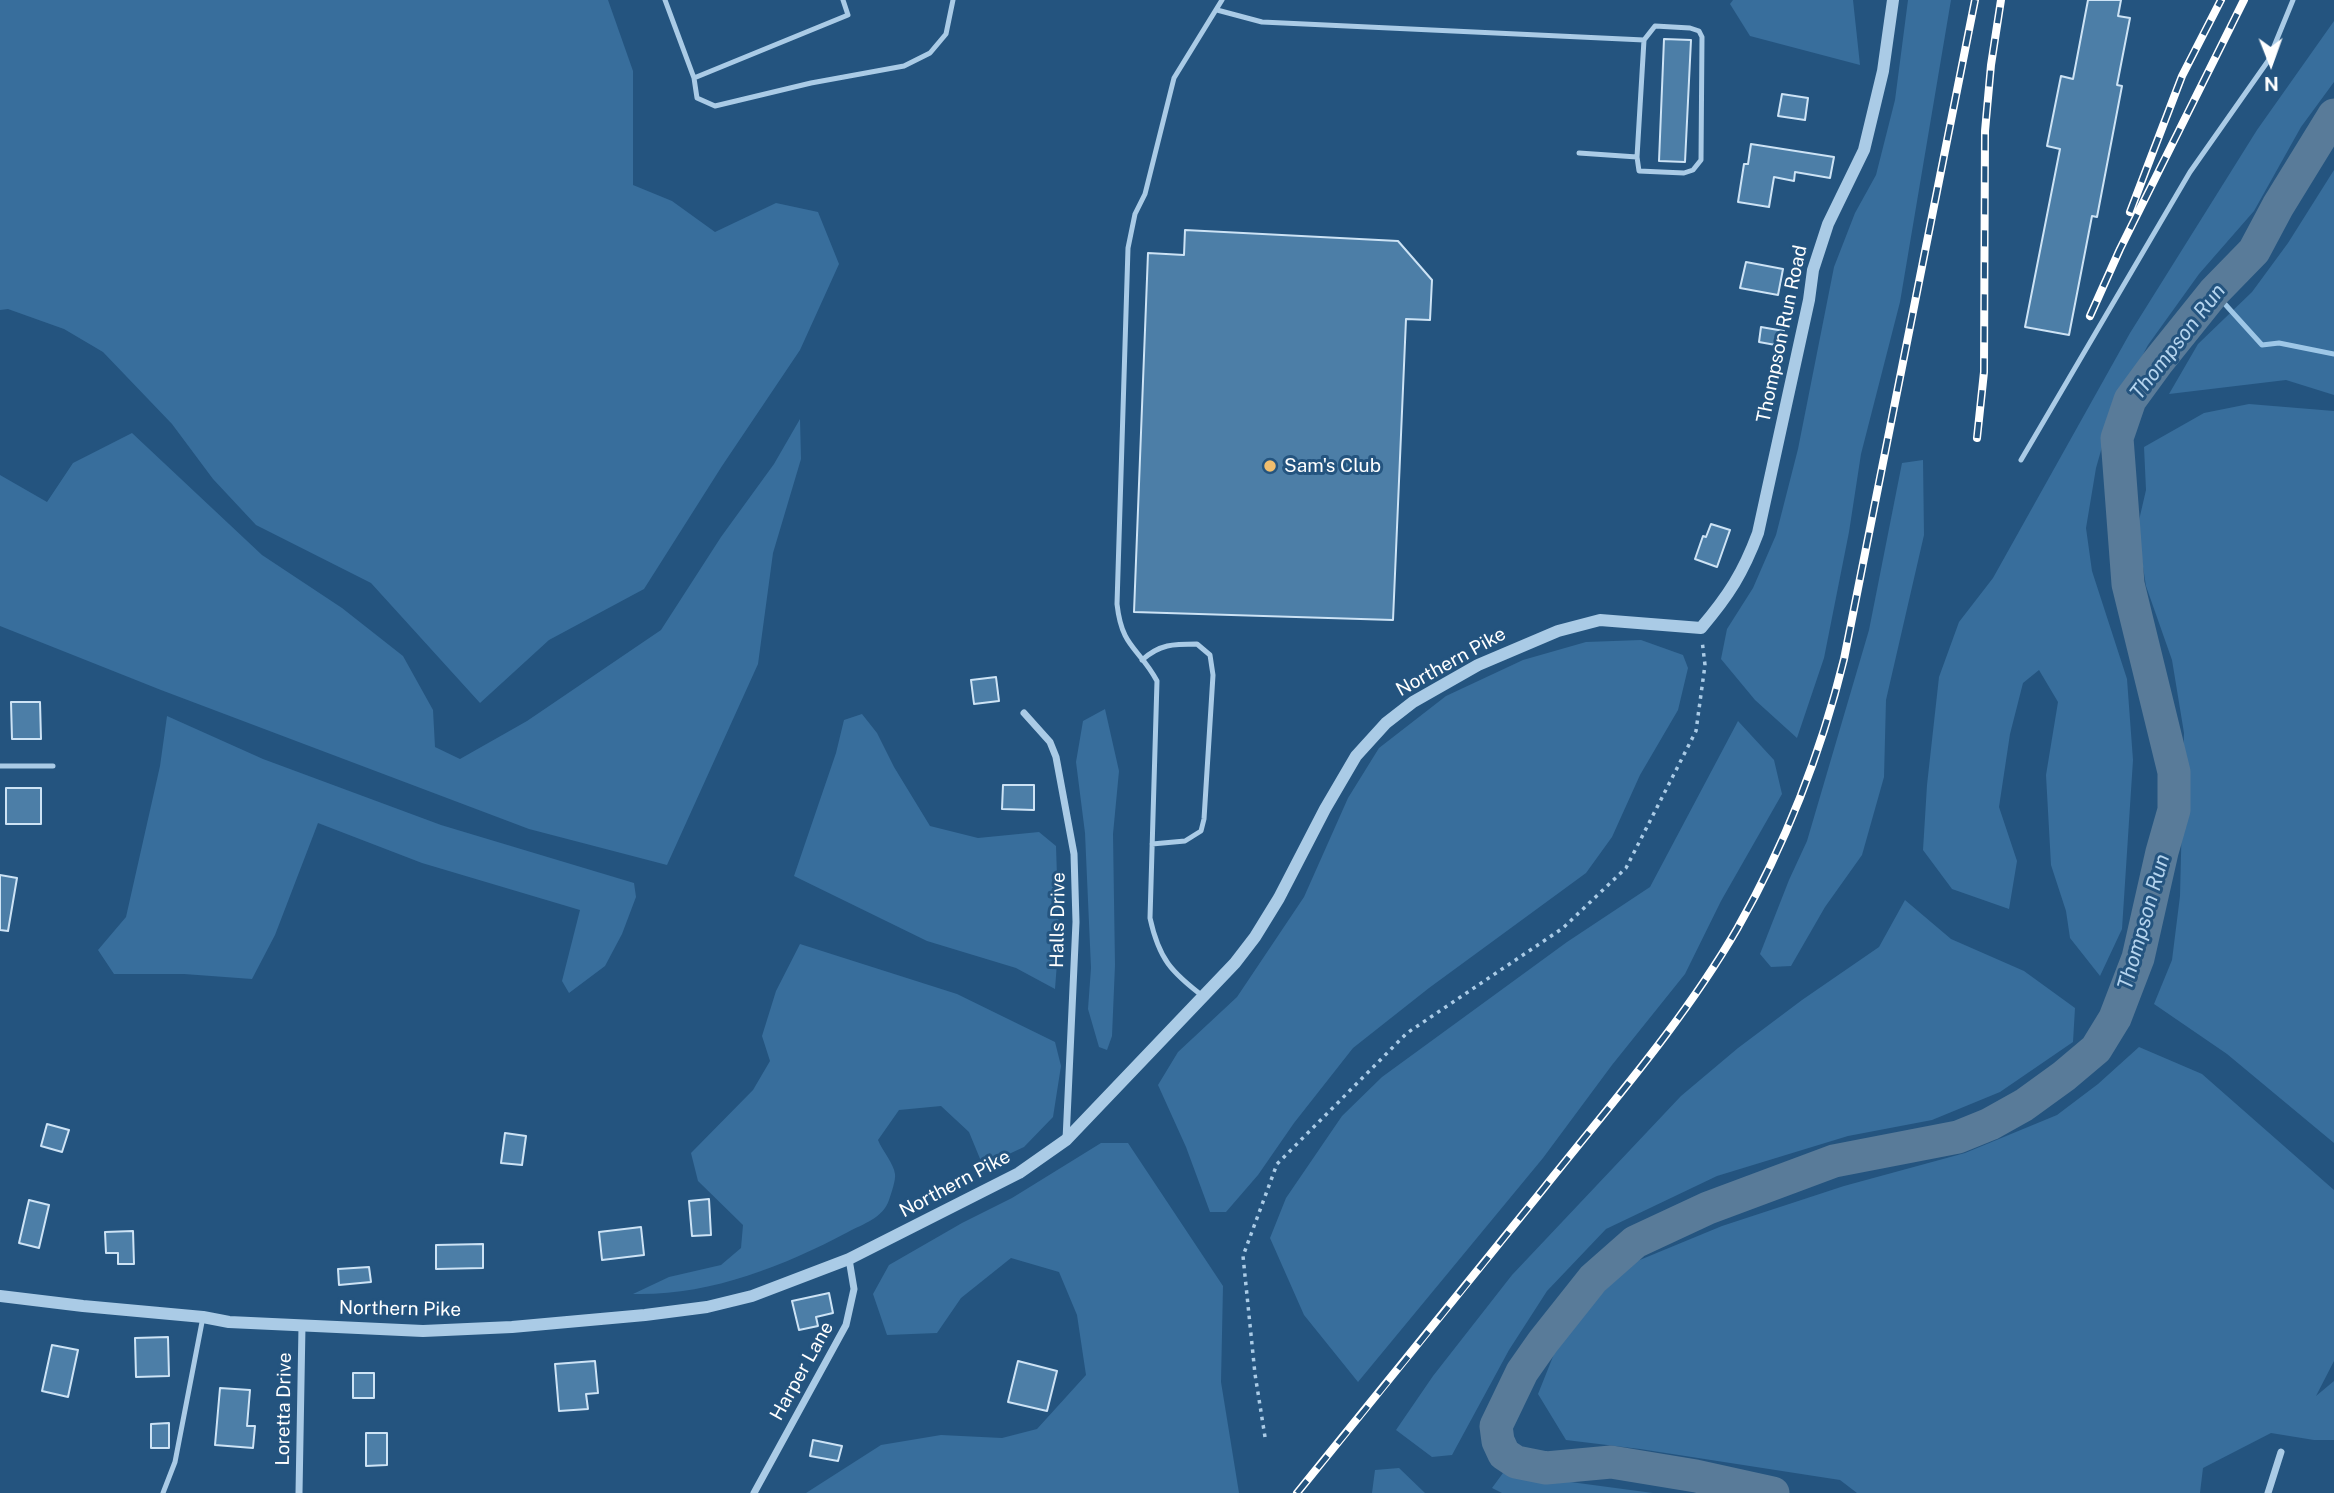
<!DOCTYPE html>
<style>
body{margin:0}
#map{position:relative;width:2334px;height:1493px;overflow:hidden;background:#24547f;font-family:"Public Sans",sans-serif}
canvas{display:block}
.north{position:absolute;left:2236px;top:28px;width:70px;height:70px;-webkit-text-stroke:5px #24547f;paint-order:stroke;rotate:179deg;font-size:19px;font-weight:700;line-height:28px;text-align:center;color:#fff}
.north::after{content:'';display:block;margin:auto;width:24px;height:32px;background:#fff;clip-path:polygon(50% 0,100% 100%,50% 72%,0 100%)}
</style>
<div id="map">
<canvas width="2334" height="1493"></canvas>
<div class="north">N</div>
</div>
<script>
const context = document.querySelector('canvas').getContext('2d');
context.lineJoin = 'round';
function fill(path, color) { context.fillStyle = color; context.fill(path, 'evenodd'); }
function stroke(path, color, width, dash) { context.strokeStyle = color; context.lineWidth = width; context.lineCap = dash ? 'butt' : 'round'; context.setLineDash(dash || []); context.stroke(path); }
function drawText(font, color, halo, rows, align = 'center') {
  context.font = font + ' "Public Sans",sans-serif'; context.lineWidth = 6; context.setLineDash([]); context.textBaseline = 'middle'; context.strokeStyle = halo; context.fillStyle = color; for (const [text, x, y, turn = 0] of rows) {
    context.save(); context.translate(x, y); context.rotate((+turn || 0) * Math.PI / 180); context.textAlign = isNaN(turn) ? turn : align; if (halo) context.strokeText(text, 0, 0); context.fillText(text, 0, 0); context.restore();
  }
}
fill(new Path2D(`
 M 0,0 L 608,0 L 633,71 L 633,185 L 672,201 L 715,232 L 776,203 L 818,212 L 839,264 L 800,350 L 722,466 L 644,589 L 549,640 L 480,703 L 371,583 L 256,525 L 213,479 L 172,424 L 103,352 L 64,329 L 8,309 L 0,310 Z
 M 1733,0 L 1853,0 L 1860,65 L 1750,36 L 1730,4 Z
 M 1908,0 L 1951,0 L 1900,302 L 1861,454 L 1849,532 L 1824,658 L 1797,738 L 1755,700 L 1721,659 L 1727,629 L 1753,588 L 1776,535 L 1798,449 L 1834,267 L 1855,213 L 1876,175 L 1895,100 Z
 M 2334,21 L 2334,82 L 2301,127 L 2254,211 L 2199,274 L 2148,345 L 2112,412 L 2096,468 L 2086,528 L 2092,571 L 2127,679 L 2133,760 L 2122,929 L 2100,976 L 2070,938 L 2066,911 L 2051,865 L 2046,775 L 2058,702 L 2039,670 L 2023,683 L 2010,734 L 1999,807 L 2017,861 L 2009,909 L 1952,889 L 1923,850 L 1927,785 L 1939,677 L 1959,622 L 1993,578 L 2130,333 L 2257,130 Z
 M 2334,170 L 2334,395 L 2286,380 L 2169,394 L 2198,344 L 2252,292 L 2288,243 Z
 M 2249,404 L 2334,411 L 2334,1143 L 2227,1054 L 2154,1004 L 2172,960 L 2180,896 L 2184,733 L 2172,660 L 2146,586 L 2137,529 L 2146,490 L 2144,447 L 2204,413 Z
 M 800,419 L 801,459 L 773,553 L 758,664 L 667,865 L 529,829 L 161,690 L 0,626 L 0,475 L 47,502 L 73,463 L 132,433 L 262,555 L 342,608 L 403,656 L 433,710 L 435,747 L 460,759 L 527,721 L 661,630 L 721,537 L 774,464 Z
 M 1923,460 L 1924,535 L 1886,700 L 1884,777 L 1862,855 L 1825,907 L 1791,966 L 1771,967 L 1760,954 L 1789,880 L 1807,841 L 1869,630 L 1902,463 Z
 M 1641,640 L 1683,655 L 1688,668 L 1678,710 L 1640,775 L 1612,837 L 1586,873 L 1429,988 L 1353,1048 L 1294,1123 L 1258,1175 L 1226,1212 L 1210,1212 L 1186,1147 L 1158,1085 L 1178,1052 L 1237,997 L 1304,897 L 1348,798 L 1379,748 L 1446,696 L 1523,660 L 1586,642 Z
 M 1105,709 L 1119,771 L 1113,834 L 1115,965 L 1112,1036 L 1107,1050 L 1099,1047 L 1088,1009 L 1091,968 L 1085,833 L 1076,762 L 1083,721 Z
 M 862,714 L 877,733 L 894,767 L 930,826 L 978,838 L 1039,832 L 1056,846 L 1059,937 L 1055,989 L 1016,968 L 927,941 L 794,876 L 836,753 L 844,720 Z
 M 167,716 L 263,759 L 441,825 L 634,883 L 636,897 L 622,934 L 605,966 L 569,993 L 562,981 L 580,910 L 422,863 L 318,823 L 275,935 L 252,979 L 184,974 L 114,974 L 98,950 L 126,917 L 160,766 Z
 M 1738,721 L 1774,760 L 1782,794 L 1721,901 L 1685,974 L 1612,1065 L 1543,1158 L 1358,1382 L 1304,1315 L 1270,1238 L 1286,1198 L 1342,1116 L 1382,1077 L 1567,942 L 1650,887 Z
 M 1905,900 L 1951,939 L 2024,971 L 2075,1008 L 2073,1042 L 2000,1092 L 1932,1120 L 1848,1136 L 1717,1176 L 1606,1229 L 1547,1291 L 1509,1350 L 1452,1455 L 1432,1457 L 1396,1430 L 1433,1376 L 1512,1275 L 1681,1096 L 1738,1048 L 1802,1000 L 1879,947 Z
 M 800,944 L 957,994 L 1055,1042 L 1061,1066 L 1053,1117 L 1024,1147 L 983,1166 L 969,1132 L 941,1106 L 899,1110 L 878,1140 C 882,1150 894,1164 895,1174 C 896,1180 891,1194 889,1200 C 883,1218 863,1224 848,1232 C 782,1267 708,1296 633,1294 L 669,1277 L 721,1265 L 741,1248 L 743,1225 L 698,1181 L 691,1153 L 753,1090 L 770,1061 L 762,1036 L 776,991 Z
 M 2139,1047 L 2202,1074 L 2334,1190 L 2334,1361 L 2316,1396 L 2334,1381 L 2334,1440 L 2314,1440 L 2271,1433 L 2203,1468 L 2200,1493 L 1857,1493 L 1840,1480 L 1640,1449 L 1566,1440 L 1538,1394 L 1562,1334 L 1630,1264 L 1722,1226 L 1844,1186 L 1965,1153 L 2057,1115 L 2098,1084 Z
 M 1101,1143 L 1128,1143 L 1223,1286 L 1221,1382 L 1239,1493 L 806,1493 L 881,1445 L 941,1435 L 1002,1438 L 1037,1429 L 1086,1375 L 1077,1315 L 1059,1272 L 1011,1258 L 961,1298 L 937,1333 L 887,1335 L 873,1294 L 889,1265 L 962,1223 L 1012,1198 Z
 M 1399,1468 L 1425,1493 L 1372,1493 L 1375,1470 Z
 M 1503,1473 L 1653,1493 L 1502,1493 L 1492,1488 Z`), '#386e9c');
stroke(new Path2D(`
 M 2214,292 L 2262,345 L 2279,343 L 2334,354`), '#9ec7e7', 5);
stroke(new Path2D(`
 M 1773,1493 L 1696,1476 L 1611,1462 L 1546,1468 L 1516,1462 L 1504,1454 L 1498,1441 L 1496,1426 L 1522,1372 L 1543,1342 L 1593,1279 L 1635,1242 L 1708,1208 L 1834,1161 L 1958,1137 L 1990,1124 L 2024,1105 L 2064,1076 L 2096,1049 L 2115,1018 L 2138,958 L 2162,852 L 2174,810 L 2174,772 L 2128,584 L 2117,438 L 2130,400 L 2157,363 L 2214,292 L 2254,251 L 2278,206 L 2334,115`), '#597b99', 33);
const building = new Path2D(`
 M 2088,0 L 2121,0 L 2118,16 L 2130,18 L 2117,85 L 2122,86 L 2097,217 L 2092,216 L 2069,335 L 2025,327 L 2060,149 L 2047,146 L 2061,76 L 2073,79 Z
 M 1664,39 L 1691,40 L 1685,162 L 1659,161 Z
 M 1782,94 L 1808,98 L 1805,120 L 1778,116 Z
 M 1751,144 L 1834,157 L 1830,178 L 1795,172 L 1794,181 L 1774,177 L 1769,207 L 1738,202 L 1744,164 L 1748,164 Z
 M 1185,230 L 1398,241 L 1432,280 L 1430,320 L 1406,319 L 1393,620 L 1134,612 L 1148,253 L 1184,255 Z
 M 1746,262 L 1783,269 L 1778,295 L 1740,288 Z
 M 1761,327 L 1784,331 L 1781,346 L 1759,342 Z
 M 1711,524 L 1730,530 L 1717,567 L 1695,559 L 1703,536 L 1706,537 Z
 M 996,677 L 999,701 L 974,704 L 971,680 Z
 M 11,702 L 40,702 L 41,739 L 12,739 Z
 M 1003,785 L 1034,785 L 1034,810 L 1002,809 Z
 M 6,788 L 41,788 L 41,824 L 6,824 Z
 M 0,875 L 17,878 L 8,931 L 0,930 Z
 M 47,1124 L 69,1130 L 62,1152 L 41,1146 Z
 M 505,1133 L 526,1136 L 522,1165 L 501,1163 Z
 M 709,1199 L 711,1235 L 692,1236 L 689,1201 Z
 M 29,1200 L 49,1205 L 39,1248 L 19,1243 Z
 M 641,1227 L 644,1255 L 602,1260 L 599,1232 Z
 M 133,1231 L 134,1264 L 118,1264 L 118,1253 L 106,1253 L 105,1232 Z
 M 483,1244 L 483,1268 L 436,1269 L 436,1245 Z
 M 369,1267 L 371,1282 L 339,1285 L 338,1269 Z
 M 829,1293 L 833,1313 L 816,1317 L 818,1326 L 799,1330 L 792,1301 Z
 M 168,1337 L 169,1376 L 136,1377 L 135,1338 Z
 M 52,1345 L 78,1350 L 68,1397 L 42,1391 Z
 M 595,1361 L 598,1393 L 586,1394 L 588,1409 L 559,1411 L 555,1364 Z
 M 1018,1361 L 1057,1371 L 1047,1411 L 1008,1402 Z
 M 353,1373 L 374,1373 L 374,1398 L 353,1398 Z
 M 220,1388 L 250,1390 L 247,1426 L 255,1426 L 253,1448 L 215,1445 Z
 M 169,1423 L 169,1448 L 151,1448 L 151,1424 Z
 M 366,1433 L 387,1433 L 387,1465 L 366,1466 Z
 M 813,1440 L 842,1446 L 838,1461 L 810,1456 Z`);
fill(building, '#4c7ea7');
stroke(building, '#cde3f5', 2);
stroke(new Path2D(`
 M 1265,1437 L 1255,1374 L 1243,1256 L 1277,1164 L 1407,1033 L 1563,928 L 1626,868 L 1696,731 L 1705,665 L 1702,640`), '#aacbe6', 3.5, [3.5, 5]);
stroke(new Path2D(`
 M 665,0 L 694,78
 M 843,0 L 848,15 L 694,78 L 697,98 L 715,106 L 811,83 L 904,66 L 930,53 L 946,34 L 953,0
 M 1217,10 L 1262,22 L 1644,40 L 1637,157 L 1579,153
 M 1637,157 L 1639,171 L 1684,173 L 1693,170 L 1701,160 L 1702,37 L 1699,31 L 1690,28 L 1655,26 L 1644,40
 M 2021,460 L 2190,172 L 2268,61 L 2293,0
 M 1142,660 C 1160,644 1173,644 1197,644 L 1210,655 L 1213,675 L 1204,819 L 1201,831 L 1185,841 L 1152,844
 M 0,766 L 53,766
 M 1204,997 C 1171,972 1159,959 1150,918 L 1157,681 C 1139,647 1122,649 1117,604 L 1128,248 L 1135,214 L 1145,194 L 1174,78 L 1222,0
 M 163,1493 L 175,1462 L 203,1317`), '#aacbe6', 5);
stroke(new Path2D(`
 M 1024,713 L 1050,742 L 1056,757 L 1074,854 L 1076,922 L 1066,1140
 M 299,1493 L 302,1326
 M 754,1493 L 846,1325 L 854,1289 L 849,1259
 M 2268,1493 L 2281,1452`), '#aacbe6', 7);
stroke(new Path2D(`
 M 0,1296 L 83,1306 L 203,1317 L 229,1322 L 423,1331 L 512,1327 L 645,1315 L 707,1307 L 752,1296 L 849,1259 L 1019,1173 L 1066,1140 L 1235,963 L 1255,937 L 1279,898 L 1325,809 L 1356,756 L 1386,723 L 1413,702 L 1478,665 L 1558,631 L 1600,620 L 1701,628 C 1729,595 1743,573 1758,533 L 1809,300 L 1813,270 L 1828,224 L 1864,150 L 1883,71 L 1893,0`), '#aacbe6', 12);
const rail = new Path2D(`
 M 2130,212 L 2182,76 L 2221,0
 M 2090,316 L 2120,249 L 2244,0
 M 1977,438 L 1984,372 L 1985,131 L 1991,65 L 2001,0
 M 1297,1493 C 1380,1392 1462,1290 1544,1188 C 1610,1105 1683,1022 1737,929 C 1785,845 1821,753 1844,659 L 1975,0`);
stroke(rail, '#fff', 8);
stroke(rail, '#24547f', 5, [16]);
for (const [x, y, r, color] of [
 [1270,466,7,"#f0be6e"]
]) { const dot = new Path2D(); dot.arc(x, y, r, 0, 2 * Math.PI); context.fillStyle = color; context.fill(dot); stroke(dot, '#24547f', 2.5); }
drawText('19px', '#fff', '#24547f', [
 ["Thompson Run Road",1782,334,-78],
 ["Northern Pike",1451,662,-29],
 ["Halls Drive",1058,920,-89],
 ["Northern Pike",955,1184,-28],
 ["Northern Pike",400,1309,1],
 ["Harper Lane",802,1371,-61],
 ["Loretta Drive",284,1409,-89]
]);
drawText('19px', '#fff', '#24547f', [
 ["Sam's Club",1284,466]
], 'left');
drawText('italic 21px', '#b5d4ee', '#24547f', [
 ["Thompson Run",2178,342,-52],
 ["Thompson Run",2144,922,-74]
]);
</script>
